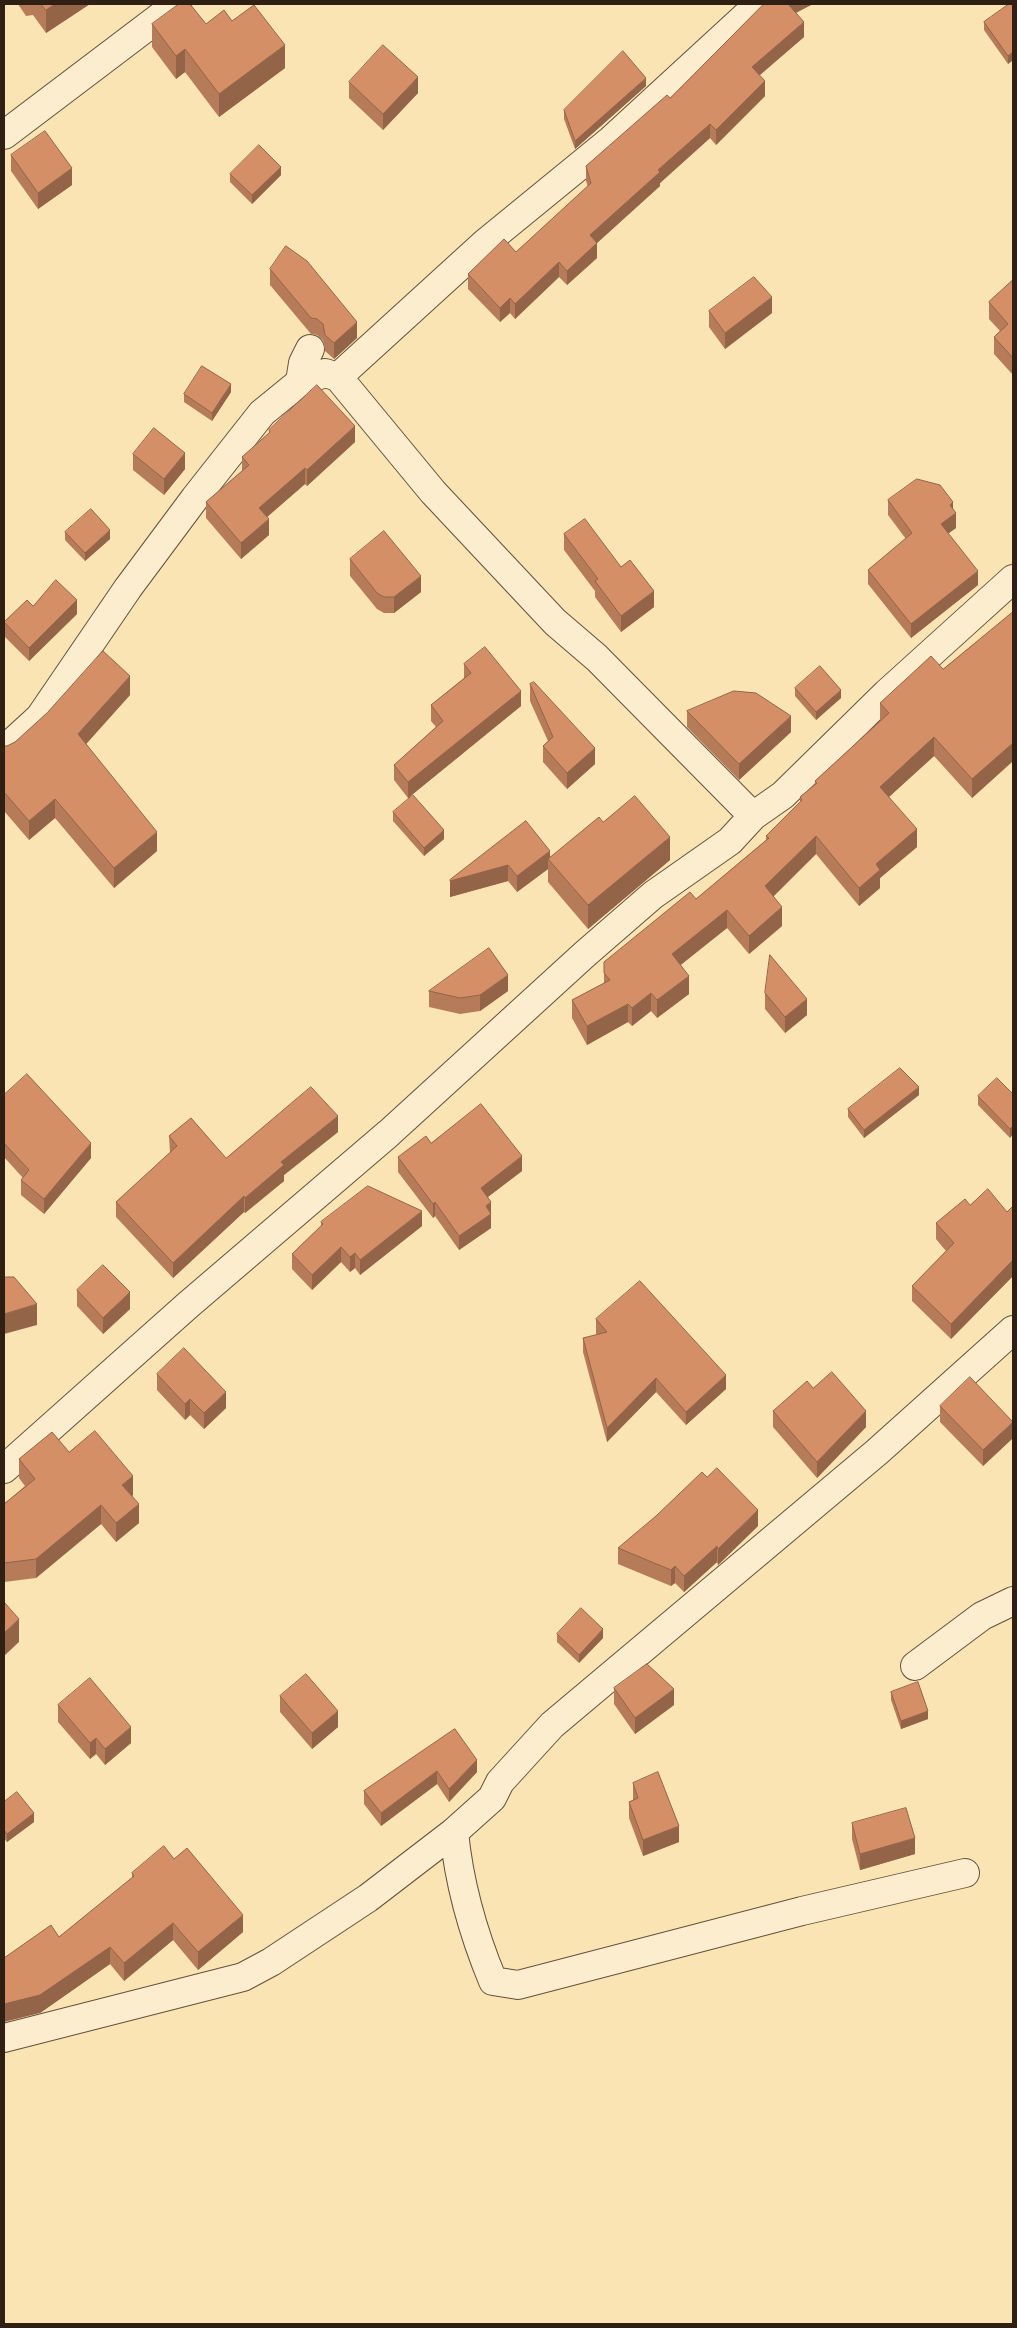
<!DOCTYPE html>
<style>
body{margin:0}
#map{position:relative;width:1017px;height:2328px;overflow:hidden;background:#fbe4b4;font-family:"IM FELL DW Pica",serif}
canvas{display:block}
.frame{position:absolute;inset:0;border:5px solid #302013;pointer-events:none}
</style>
<div id="map">
<canvas width="1017" height="2328"></canvas>
<div class="frame"></div>
</div>
<script>
const context = document.querySelector('canvas').getContext('2d');
context.lineJoin = 'round';
function stroke(path, color, width, dash) { context.strokeStyle = color; context.lineWidth = width; context.lineCap = dash ? 'butt' : 'round'; context.setLineDash(dash || []); context.stroke(path); }
function fill(path, color) { context.fillStyle = color; context.fill(path, 'evenodd'); }
const minor = new Path2D(`
 M 4,135 L 177,4
 M 338,377 L 433,492 L 555,622 L 597,658 L 753,816
 M 300,382 L 303,363 L 310,349
 M 4,750 L 40,717 L 128,588 L 195,498 L 262,413 L 300,382 L 325,373 L 338,377 L 485,243 L 611,140 L 759,4
 M 4,1469 L 188,1305 L 389,1133 L 585,954 L 653,895 L 730,841 L 753,816 L 783,795 L 887,693 L 1013,579
 M 915,1666 L 982,1616 L 1013,1601
 M 454,1832 C 459,1883 473,1933 493,1981 L 518,1985 L 802,1911 L 965,1873
 M 4,2038 L 243,1977 L 271,1962 L 368,1898 L 454,1832 L 492,1798 L 500,1782 L 552,1725 L 877,1452 L 1013,1330`);
stroke(minor, '#63513b', 30);
stroke(minor, '#fcedce', 28);
fill(new Path2D(`
 M 18,4 L 90,4 L 46,33 L 33,15 L 26,16 Z
 M 764,4 L 813,4 L 796,13 L 804,37 L 759,75 L 765,96 L 716,145 L 710,138 L 660,183 L 660,186 L 597,243 L 597,258 L 567,285 L 559,277 L 515,319 L 510,313 L 500,322 L 468,289 L 468,274 L 516,252 L 588,187 L 586,181 L 586,166 L 670,98 Z
 M 1013,4 L 1013,60 L 1008,64 L 984,30 L 984,22 Z
 M 232,21 L 285,68 L 219,117 L 185,72 L 176,79 L 152,47 L 152,24 L 206,24 Z
 M 349,82 L 418,93 L 383,130 L 349,98 Z
 M 646,86 L 575,149 L 564,119 L 564,110 Z
 M 11,155 L 72,185 L 38,209 L 11,171 Z
 M 230,174 L 281,175 L 252,204 L 230,182 Z
 M 270,269 L 357,338 L 334,359 L 325,351 L 323,340 L 317,335 L 311,334 L 270,285 Z
 M 1013,280 L 1013,375 L 994,354 L 994,337 L 1000,331 L 989,319 L 989,302 Z
 M 709,311 L 772,313 L 725,349 L 709,327 Z
 M 231,392 L 212,421 L 184,402 L 184,394 Z
 M 269,430 L 355,442 L 307,486 L 305,484 L 267,517 L 269,535 L 241,559 L 206,518 L 206,502 L 242,471 L 242,457 L 269,434 Z
 M 133,454 L 185,469 L 164,495 L 133,470 Z
 M 888,500 L 953,510 L 956,528 L 948,533 L 978,585 L 911,638 L 868,584 L 868,570 L 906,539 L 888,515 Z
 M 65,532 L 110,539 L 85,561 L 65,540 Z
 M 564,534 L 621,567 L 654,607 L 621,632 L 595,597 L 595,591 L 564,550 Z
 M 350,559 L 421,592 L 394,613 L 384,613 L 377,609 L 350,576 Z
 M 1013,612 L 1013,761 L 972,798 L 934,756 L 889,797 L 917,847 L 880,878 L 880,888 L 859,906 L 816,854 L 773,896 L 782,926 L 749,954 L 727,928 L 680,965 L 689,994 L 657,1018 L 651,1011 L 632,1026 L 628,1022 L 587,1045 L 572,1018 L 572,1000 L 604,983 L 604,962 L 696,899 L 766,840 L 766,836 L 800,802 L 800,797 L 815,784 L 815,781 L 880,721 L 880,703 L 943,669 Z
 M 77,614 L 29,661 L 4,636 L 4,622 Z
 M 464,664 L 521,706 L 408,798 L 394,780 L 394,765 L 436,727 L 431,721 L 431,705 L 464,678 Z
 M 530,684 L 595,764 L 567,789 L 543,762 L 543,746 L 548,741 L 530,701 Z
 M 795,688 L 841,698 L 816,720 L 795,696 Z
 M 130,695 L 86,744 L 157,851 L 114,888 L 55,818 L 29,840 L 4,811 L 4,746 L 7,746 Z
 M 687,711 L 791,732 L 739,780 L 687,727 Z
 M 393,812 L 444,839 L 424,856 L 393,821 Z
 M 526,821 L 550,857 L 603,822 L 670,860 L 588,929 L 548,882 L 548,869 L 517,892 L 508,881 L 450,897 L 450,880 Z
 M 429,991 L 508,991 L 480,1011 L 460,1014 L 429,1007 Z
 M 765,993 L 807,1015 L 785,1033 L 765,1009 Z
 M 1013,1094 L 1010,1138 L 978,1105 L 978,1096 Z
 M 4,1095 L 91,1158 L 44,1214 L 21,1195 L 21,1180 L 23,1178 L 4,1157 Z
 M 919,1095 L 864,1138 L 848,1117 L 848,1109 Z
 M 338,1132 L 284,1175 L 284,1181 L 245,1213 L 244,1212 L 173,1278 L 116,1217 L 116,1202 L 170,1153 L 169,1136 L 226,1158 Z
 M 431,1143 L 522,1171 L 488,1197 L 491,1217 L 491,1228 L 459,1250 L 435,1216 L 433,1218 L 398,1172 L 398,1157 Z
 M 970,1205 L 1007,1212 L 1013,1206 L 1013,1278 L 1012,1277 L 951,1339 L 912,1301 L 912,1286 L 946,1251 L 936,1239 L 936,1223 Z
 M 321,1222 L 422,1226 L 360,1275 L 355,1268 L 350,1272 L 341,1262 L 312,1290 L 292,1269 L 292,1254 L 321,1226 Z
 M 77,1290 L 130,1309 L 103,1334 L 77,1306 Z
 M 596,1319 L 726,1389 L 686,1425 L 656,1392 L 607,1442 L 583,1352 L 583,1338 L 597,1335 L 596,1333 Z
 M 157,1374 L 226,1408 L 204,1429 L 190,1415 L 185,1420 L 157,1390 Z
 M 813,1388 L 866,1427 L 817,1478 L 773,1427 L 773,1411 Z
 M 940,1406 L 1013,1438 L 983,1466 L 940,1422 Z
 M 69,1452 L 133,1495 L 132,1496 L 139,1523 L 116,1542 L 101,1524 L 36,1578 L 4,1582 L 4,1504 L 25,1486 L 19,1478 L 19,1459 Z
 M 758,1526 L 718,1565 L 717,1562 L 684,1592 L 675,1583 L 671,1586 L 618,1564 L 618,1548 Z
 M 557,1634 L 603,1638 L 579,1663 L 557,1642 Z
 M 614,1688 L 674,1705 L 635,1734 L 614,1704 Z
 M 891,1692 L 928,1719 L 901,1729 L 891,1700 Z
 M 280,1696 L 338,1727 L 312,1749 L 280,1712 Z
 M 58,1705 L 131,1743 L 105,1765 L 96,1754 L 90,1759 L 58,1722 Z
 M 455,1729 L 477,1772 L 449,1802 L 437,1784 L 381,1826 L 364,1804 L 364,1791 Z
 M 633,1783 L 679,1842 L 643,1856 L 629,1818 L 629,1802 L 633,1800 Z
 M 4,1802 L 34,1822 L 7,1842 L 4,1838 Z
 M 852,1823 L 915,1854 L 860,1870 L 852,1839 Z
 M 174,1859 L 243,1932 L 198,1970 L 173,1940 L 124,1981 L 110,1964 L 40,2013 L 59,1937 L 132,1878 L 132,1873 Z`), '#b67b59');
fill(new Path2D(`
 M 55,4 L 90,4 L 46,33 L 46,10 Z
 M 787,4 L 813,4 L 787,17 Z
 M 804,22 L 804,37 L 752,82 L 752,67 Z
 M 285,45 L 285,68 L 219,117 L 219,94 Z
 M 185,49 L 185,72 L 176,79 L 176,56 Z
 M 1013,52 L 1013,60 L 1008,64 L 1008,56 Z
 M 418,77 L 418,93 L 383,130 L 383,114 Z
 M 646,78 L 646,86 L 575,149 L 575,141 Z
 M 765,81 L 765,96 L 716,145 L 716,130 Z
 M 710,124 L 710,138 L 660,183 L 660,186 L 597,243 L 597,258 L 567,285 L 567,271 L 590,235 L 658,170 Z
 M 281,167 L 281,175 L 252,204 L 252,195 Z
 M 72,168 L 72,185 L 38,209 L 38,193 Z
 M 559,262 L 559,277 L 515,319 L 515,304 Z
 M 772,297 L 772,313 L 725,349 L 725,333 Z
 M 510,298 L 510,313 L 500,322 L 500,308 Z
 M 357,322 L 357,338 L 334,359 L 334,343 Z
 M 231,384 L 231,392 L 212,421 L 212,413 Z
 M 355,426 L 355,442 L 307,486 L 307,470 Z
 M 185,453 L 185,469 L 164,495 L 164,479 Z
 M 305,468 L 305,484 L 259,524 L 259,508 Z
 M 953,502 L 953,515 L 956,513 L 956,528 L 941,539 L 941,524 L 950,505 Z
 M 269,519 L 269,535 L 241,559 L 241,543 Z
 M 110,530 L 110,539 L 85,561 L 85,553 Z
 M 978,571 L 978,585 L 911,638 L 911,624 Z
 M 421,576 L 421,592 L 394,613 L 394,597 Z
 M 654,591 L 654,607 L 621,632 L 621,616 Z
 M 77,600 L 77,614 L 29,661 L 29,648 Z
 M 130,676 L 130,695 L 78,753 L 78,734 Z
 M 841,690 L 841,698 L 816,720 L 816,712 Z
 M 521,691 L 521,706 L 408,798 L 408,782 Z
 M 791,716 L 791,732 L 739,780 L 739,764 Z
 M 934,737 L 934,756 L 880,805 L 880,787 Z
 M 1013,743 L 1013,761 L 972,798 L 972,779 Z
 M 595,748 L 595,764 L 567,789 L 567,773 Z
 M 55,799 L 55,818 L 29,840 L 29,821 Z
 M 917,829 L 917,847 L 880,878 L 880,888 L 859,906 L 859,888 L 876,864 Z
 M 444,830 L 444,839 L 424,856 L 424,848 Z
 M 157,832 L 157,851 L 114,888 L 114,868 Z
 M 816,836 L 816,854 L 765,905 L 765,886 Z
 M 670,837 L 670,860 L 588,929 L 588,905 Z
 M 550,851 L 550,861 L 548,859 L 548,869 L 517,892 L 517,876 Z
 M 508,865 L 508,881 L 450,897 L 450,881 Z
 M 782,907 L 782,926 L 749,954 L 749,936 Z
 M 727,910 L 727,928 L 672,972 L 672,954 Z
 M 508,975 L 508,991 L 480,1011 L 480,995 Z
 M 689,976 L 689,994 L 657,1018 L 657,1000 Z
 M 651,993 L 651,1011 L 632,1026 L 632,1008 Z
 M 807,999 L 807,1015 L 785,1033 L 785,1017 Z
 M 628,1004 L 628,1022 L 587,1045 L 587,1026 Z
 M 919,1087 L 919,1095 L 864,1138 L 864,1130 Z
 M 338,1116 L 338,1132 L 284,1175 L 284,1181 L 245,1213 L 245,1198 L 281,1162 Z
 M 1013,1126 L 1013,1134 L 1010,1138 L 1010,1129 Z
 M 91,1143 L 91,1158 L 44,1214 L 44,1199 Z
 M 522,1156 L 522,1171 L 481,1202 L 481,1188 Z
 M 244,1196 L 244,1212 L 173,1278 L 173,1263 Z
 M 435,1202 L 435,1216 L 433,1218 L 433,1204 Z
 M 491,1202 L 491,1228 L 459,1250 L 459,1236 L 486,1206 Z
 M 422,1211 L 422,1226 L 360,1275 L 360,1260 Z
 M 341,1247 L 341,1262 L 312,1290 L 312,1275 Z
 M 355,1253 L 355,1268 L 350,1272 L 350,1257 Z
 M 1012,1261 L 1012,1277 L 951,1339 L 951,1324 Z
 M 130,1292 L 130,1309 L 103,1334 L 103,1318 Z
 M 37,1304 L 37,1325 L 4,1334 L 4,1314 Z
 M 726,1375 L 726,1389 L 686,1425 L 686,1412 Z
 M 656,1378 L 656,1392 L 607,1442 L 607,1428 Z
 M 226,1392 L 226,1408 L 204,1429 L 204,1413 Z
 M 190,1399 L 190,1415 L 185,1420 L 185,1404 Z
 M 866,1411 L 866,1427 L 817,1478 L 817,1462 Z
 M 1013,1422 L 1013,1438 L 983,1466 L 983,1450 Z
 M 133,1476 L 133,1495 L 122,1504 L 122,1485 Z
 M 139,1504 L 139,1523 L 116,1542 L 116,1523 Z
 M 101,1505 L 101,1524 L 36,1578 L 36,1559 Z
 M 758,1510 L 758,1526 L 718,1565 L 718,1549 Z
 M 717,1546 L 717,1562 L 684,1592 L 684,1576 Z
 M 675,1566 L 675,1583 L 671,1586 L 671,1570 Z
 M 19,1619 L 19,1642 L 4,1656 L 4,1633 Z
 M 603,1629 L 603,1638 L 579,1663 L 579,1655 Z
 M 674,1689 L 674,1705 L 635,1734 L 635,1718 Z
 M 338,1711 L 338,1727 L 312,1749 L 312,1733 Z
 M 928,1711 L 928,1719 L 901,1729 L 901,1721 Z
 M 131,1727 L 131,1743 L 105,1765 L 105,1749 Z
 M 96,1738 L 96,1754 L 90,1759 L 90,1743 Z
 M 477,1760 L 477,1772 L 449,1802 L 449,1789 Z
 M 437,1771 L 437,1784 L 381,1826 L 381,1813 Z
 M 34,1813 L 34,1822 L 7,1842 L 7,1834 Z
 M 679,1826 L 679,1842 L 643,1856 L 643,1840 Z
 M 915,1838 L 915,1854 L 860,1870 L 860,1854 Z
 M 243,1915 L 243,1932 L 198,1970 L 198,1952 Z
 M 173,1923 L 173,1940 L 124,1981 L 124,1963 Z
 M 110,1947 L 110,1964 L 40,2013 L 4,2022 L 4,2004 Z`), '#946448');
const building = new Path2D(`
 M 41,4 L 55,4 L 46,10 Z
 M 179,4 L 190,4 L 206,24 L 224,10 L 232,21 L 254,5 L 285,45 L 219,94 L 185,49 L 176,56 L 152,24 Z
 M 764,4 L 788,4 L 804,22 L 752,67 L 765,81 L 716,130 L 710,124 L 658,170 L 660,172 L 590,235 L 597,243 L 567,271 L 559,262 L 515,304 L 510,298 L 500,308 L 468,274 L 504,239 L 516,252 L 591,183 L 586,166 L 667,95 L 670,98 Z
 M 1009,4 L 1013,4 L 1013,52 L 1008,56 L 984,22 Z
 M 383,45 L 418,77 L 383,114 L 349,82 Z
 M 623,51 L 646,78 L 575,141 L 564,110 Z
 M 45,131 L 72,168 L 38,193 L 11,155 Z
 M 259,145 L 281,167 L 252,195 L 230,174 Z
 M 286,246 L 307,261 L 357,322 L 334,343 L 325,335 L 323,324 L 317,319 L 311,318 L 270,269 Z
 M 754,277 L 772,297 L 725,333 L 709,311 Z
 M 1013,280 L 1013,358 L 994,337 L 1008,324 L 989,302 Z
 M 202,366 L 231,384 L 212,413 L 184,394 Z
 M 317,385 L 355,426 L 307,470 L 305,468 L 259,508 L 269,519 L 241,543 L 206,502 L 249,465 L 242,457 L 270,432 L 269,430 Z
 M 154,428 L 185,453 L 164,479 L 133,454 Z
 M 917,479 L 940,485 L 953,502 L 950,505 L 956,513 L 941,524 L 978,571 L 911,624 L 868,570 L 912,533 L 888,500 Z
 M 91,509 L 110,530 L 85,553 L 65,532 Z
 M 585,519 L 621,567 L 630,560 L 654,591 L 621,616 L 595,581 L 598,579 L 564,534 Z
 M 384,531 L 421,576 L 394,597 L 384,597 L 377,593 L 350,559 Z
 M 56,580 L 77,600 L 29,648 L 4,622 L 27,600 L 33,606 Z
 M 1013,612 L 1013,743 L 972,779 L 934,737 L 880,787 L 917,829 L 876,864 L 880,870 L 859,888 L 816,836 L 765,886 L 782,907 L 749,936 L 727,910 L 672,954 L 689,976 L 657,1000 L 651,993 L 632,1008 L 628,1004 L 587,1026 L 572,1000 L 610,980 L 604,973 L 604,962 L 690,892 L 696,899 L 769,838 L 766,836 L 802,800 L 800,797 L 817,783 L 815,781 L 889,713 L 880,703 L 931,656 L 943,669 Z
 M 485,647 L 521,691 L 408,782 L 394,765 L 443,721 L 431,705 L 471,673 L 464,664 Z
 M 103,651 L 130,676 L 78,734 L 157,832 L 114,868 L 55,799 L 29,821 L 4,792 L 4,746 L 7,746 L 15,742 L 47,713 Z
 M 820,666 L 841,690 L 816,712 L 795,688 Z
 M 534,682 L 595,748 L 567,773 L 543,746 L 553,737 L 530,684 Z
 M 734,691 L 756,693 L 791,716 L 739,764 L 687,711 Z
 M 413,795 L 444,830 L 424,848 L 393,812 Z
 M 635,796 L 670,837 L 588,905 L 548,859 L 599,817 L 603,822 Z
 M 526,821 L 550,851 L 517,876 L 508,865 L 450,881 L 450,880 Z
 M 489,948 L 508,975 L 480,995 L 460,998 L 429,991 Z
 M 770,955 L 807,999 L 785,1017 L 765,993 Z
 M 900,1068 L 919,1087 L 864,1130 L 848,1109 Z
 M 27,1074 L 91,1143 L 44,1199 L 21,1180 L 29,1170 L 4,1143 L 4,1095 Z
 M 997,1078 L 1013,1094 L 1013,1126 L 1010,1129 L 978,1096 Z
 M 311,1087 L 338,1116 L 281,1162 L 284,1165 L 245,1198 L 244,1196 L 173,1263 L 116,1202 L 177,1146 L 169,1136 L 191,1118 L 226,1158 Z
 M 481,1104 L 522,1156 L 481,1188 L 491,1202 L 486,1206 L 491,1214 L 459,1236 L 435,1202 L 433,1204 L 398,1157 L 426,1136 L 431,1143 Z
 M 368,1186 L 422,1211 L 360,1260 L 355,1253 L 350,1257 L 341,1247 L 312,1275 L 292,1254 L 323,1224 L 321,1222 Z
 M 988,1189 L 1007,1212 L 1013,1206 L 1013,1262 L 1012,1261 L 951,1324 L 912,1286 L 954,1243 L 936,1223 L 965,1199 L 970,1205 Z
 M 103,1265 L 130,1292 L 103,1318 L 77,1290 Z
 M 6,1277 L 14,1277 L 37,1304 L 4,1314 L 4,1278 Z
 M 640,1281 L 726,1375 L 686,1412 L 656,1378 L 607,1428 L 583,1338 L 607,1332 L 596,1319 Z
 M 184,1348 L 226,1392 L 204,1413 L 190,1399 L 185,1404 L 157,1374 Z
 M 832,1372 L 866,1411 L 817,1462 L 773,1411 L 807,1381 L 813,1388 Z
 M 970,1377 L 1013,1422 L 983,1450 L 940,1406 Z
 M 95,1431 L 133,1476 L 122,1485 L 139,1504 L 116,1523 L 101,1505 L 36,1559 L 4,1563 L 4,1504 L 35,1479 L 19,1459 L 52,1432 L 69,1452 Z
 M 717,1468 L 758,1510 L 718,1549 L 717,1546 L 684,1576 L 675,1566 L 671,1570 L 618,1548 L 656,1516 L 702,1472 L 707,1477 Z
 M 4,1602 L 19,1619 L 4,1633 Z
 M 581,1608 L 603,1629 L 579,1655 L 557,1634 Z
 M 647,1664 L 674,1689 L 635,1718 L 614,1688 Z
 M 306,1674 L 338,1711 L 312,1733 L 280,1696 Z
 M 90,1678 L 131,1727 L 105,1749 L 96,1738 L 90,1743 L 58,1705 Z
 M 918,1682 L 928,1711 L 901,1721 L 891,1692 Z
 M 455,1729 L 477,1760 L 449,1789 L 437,1771 L 381,1813 L 364,1791 Z
 M 658,1772 L 679,1826 L 643,1840 L 629,1802 L 638,1798 L 633,1783 Z
 M 17,1792 L 34,1813 L 7,1834 L 4,1830 L 4,1802 Z
 M 906,1808 L 915,1838 L 860,1854 L 852,1823 Z
 M 164,1846 L 174,1859 L 187,1848 L 243,1915 L 198,1952 L 173,1923 L 124,1963 L 110,1947 L 40,1995 L 4,2004 L 4,1958 L 51,1925 L 59,1937 L 134,1876 L 132,1873 Z`);
fill(building, '#d48f67');
stroke(building, '#946448', 1);
</script>
